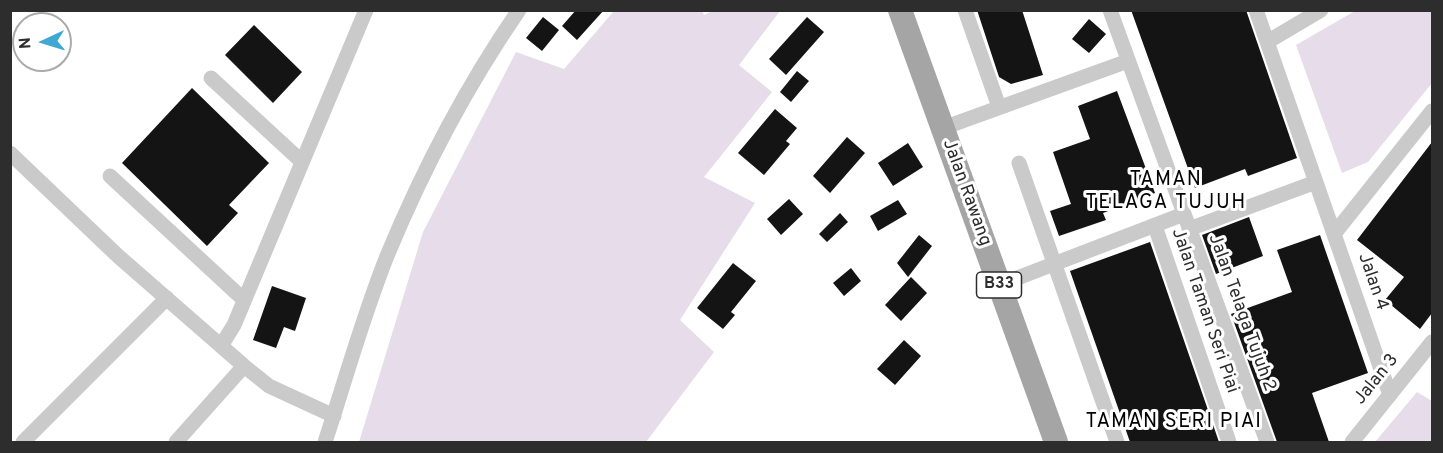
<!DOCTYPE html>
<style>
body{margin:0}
#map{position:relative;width:1443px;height:453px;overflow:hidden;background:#fff;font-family:Overpass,sans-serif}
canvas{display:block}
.frame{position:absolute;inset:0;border:12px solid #2d2d2d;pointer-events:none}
.north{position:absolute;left:12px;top:12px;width:60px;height:60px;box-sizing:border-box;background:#fff;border:2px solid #ababab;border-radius:50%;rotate:266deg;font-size:16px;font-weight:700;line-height:24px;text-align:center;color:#2d2d2d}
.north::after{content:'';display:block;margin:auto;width:21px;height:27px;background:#3fa9d4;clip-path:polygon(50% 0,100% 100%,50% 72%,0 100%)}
</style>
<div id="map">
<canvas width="1443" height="453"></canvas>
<div class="frame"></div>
<div class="north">N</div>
</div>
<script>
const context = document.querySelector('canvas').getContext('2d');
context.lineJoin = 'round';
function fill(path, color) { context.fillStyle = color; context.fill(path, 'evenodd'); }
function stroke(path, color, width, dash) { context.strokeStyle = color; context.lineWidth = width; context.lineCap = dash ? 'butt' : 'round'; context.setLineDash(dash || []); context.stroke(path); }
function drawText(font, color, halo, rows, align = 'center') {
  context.font = font + ' Overpass,sans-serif'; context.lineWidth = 6; context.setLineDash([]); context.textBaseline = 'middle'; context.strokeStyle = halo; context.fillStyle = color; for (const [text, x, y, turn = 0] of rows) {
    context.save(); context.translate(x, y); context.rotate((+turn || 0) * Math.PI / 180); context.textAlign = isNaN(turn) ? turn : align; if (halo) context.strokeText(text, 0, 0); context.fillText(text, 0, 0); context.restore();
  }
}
fill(new Path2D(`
 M 702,10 L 704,15 L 712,11 L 780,11 L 739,65 L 772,92 L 704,177 L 755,203 L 680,320 L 714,352 L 646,442 L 359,442 L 423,232 L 516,52 L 564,69 L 614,11 Z
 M 1355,11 L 1432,11 L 1432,83 L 1368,162 L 1342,173 L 1296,45 Z
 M 1417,392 L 1432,401 L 1432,442 L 1375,442 Z`), '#e7dce9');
fill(new Path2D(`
 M 576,10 L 604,10 L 577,40 L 562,26 Z
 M 977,10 L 1022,10 L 1043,75 L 1011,84 L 999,77 Z
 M 1131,10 L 1246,10 L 1297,158 L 1248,176 L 1245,169 L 1195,188 Z
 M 543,17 L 559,30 L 542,51 L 526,38 Z
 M 807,17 L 824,32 L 786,75 L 769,59 Z
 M 1089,19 L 1106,34 L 1089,53 L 1072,39 Z
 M 254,25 L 302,72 L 273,103 L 225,55 Z
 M 797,71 L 809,81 L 791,102 L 780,92 Z
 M 192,88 L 269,163 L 229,205 L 238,213 L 207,246 L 122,163 Z
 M 1117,91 L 1155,193 L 1103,213 L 1106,220 L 1059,236 L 1050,211 L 1071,204 L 1053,152 L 1090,139 L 1078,106 Z
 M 775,109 L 797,128 L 786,141 L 790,144 L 764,175 L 738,153 Z
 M 847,137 L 865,153 L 830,193 L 813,176 Z
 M 1432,142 L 1432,313 L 1420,329 L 1385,300 L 1404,277 L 1357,240 Z
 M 908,143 L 923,167 L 893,186 L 878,163 Z
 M 789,199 L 803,214 L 781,235 L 767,219 Z
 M 898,200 L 907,214 L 878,231 L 870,216 Z
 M 840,213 L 848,222 L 827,242 L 819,234 Z
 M 1249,217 L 1263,256 L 1216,274 L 1202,235 Z
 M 919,235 L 932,246 L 908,277 L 897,263 Z
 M 1320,235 L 1368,373 L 1312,393 L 1329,442 L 1277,442 L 1231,314 L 1292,292 L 1277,250 Z
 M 1150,242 L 1219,442 L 1130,442 L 1070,271 Z
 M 733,263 L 756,281 L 731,312 L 735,315 L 723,329 L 697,308 Z
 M 851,268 L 861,281 L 844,296 L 833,283 Z
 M 911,277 L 927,293 L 901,321 L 885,305 Z
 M 272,286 L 306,298 L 295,331 L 284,327 L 276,348 L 253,340 Z
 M 904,340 L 921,356 L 895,385 L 877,369 Z`), '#141414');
stroke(new Path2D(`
 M 965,10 L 999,107
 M 1110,10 L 1267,442
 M 1256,10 L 1390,395
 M 1267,42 L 1321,10
 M 211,78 L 301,161
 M 943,128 L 1128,61
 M 10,153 L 118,256 L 244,366 L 269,386 L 334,416
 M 1019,163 L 1117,442
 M 110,176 L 243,299
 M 1155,226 L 1229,442
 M 1189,229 L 1316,182
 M 1334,234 L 1432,111
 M 999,285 L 1184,214
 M 221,346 L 234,325 L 366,10
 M 23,442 L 167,298
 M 176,442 L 244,366
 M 325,442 C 345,381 363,316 387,256 C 423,169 466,87 519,10
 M 1352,442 L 1432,342`), '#cacaca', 15);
stroke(new Path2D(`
 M 900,10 L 1056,442`), '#a5a5a5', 24);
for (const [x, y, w] of [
 [999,285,45]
]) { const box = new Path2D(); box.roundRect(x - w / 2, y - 13, w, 26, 4.5); context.fillStyle = '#fff'; context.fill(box); stroke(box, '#2d2d2d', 1.5); }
drawText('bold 16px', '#2d2d2d', null, [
 ["B33",999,285]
]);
drawText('18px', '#2d2d2d', '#fff', [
 ["Jalan Rawang",966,193,70],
 ["Jalan 4",1372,282,71],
 ["Jalan Taman Seri Piai",1204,311,71],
 ["Jalan Telaga Tujuh 2",1241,313,70],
 ["Jalan 3",1377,380,-51]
]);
context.letterSpacing = '1.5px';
drawText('20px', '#000', '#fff', [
 ["TAMAN",1166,181],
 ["TELAGA TUJUH",1166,204],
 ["TAMAN SERI PIAI",1174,423]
]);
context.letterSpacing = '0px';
</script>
